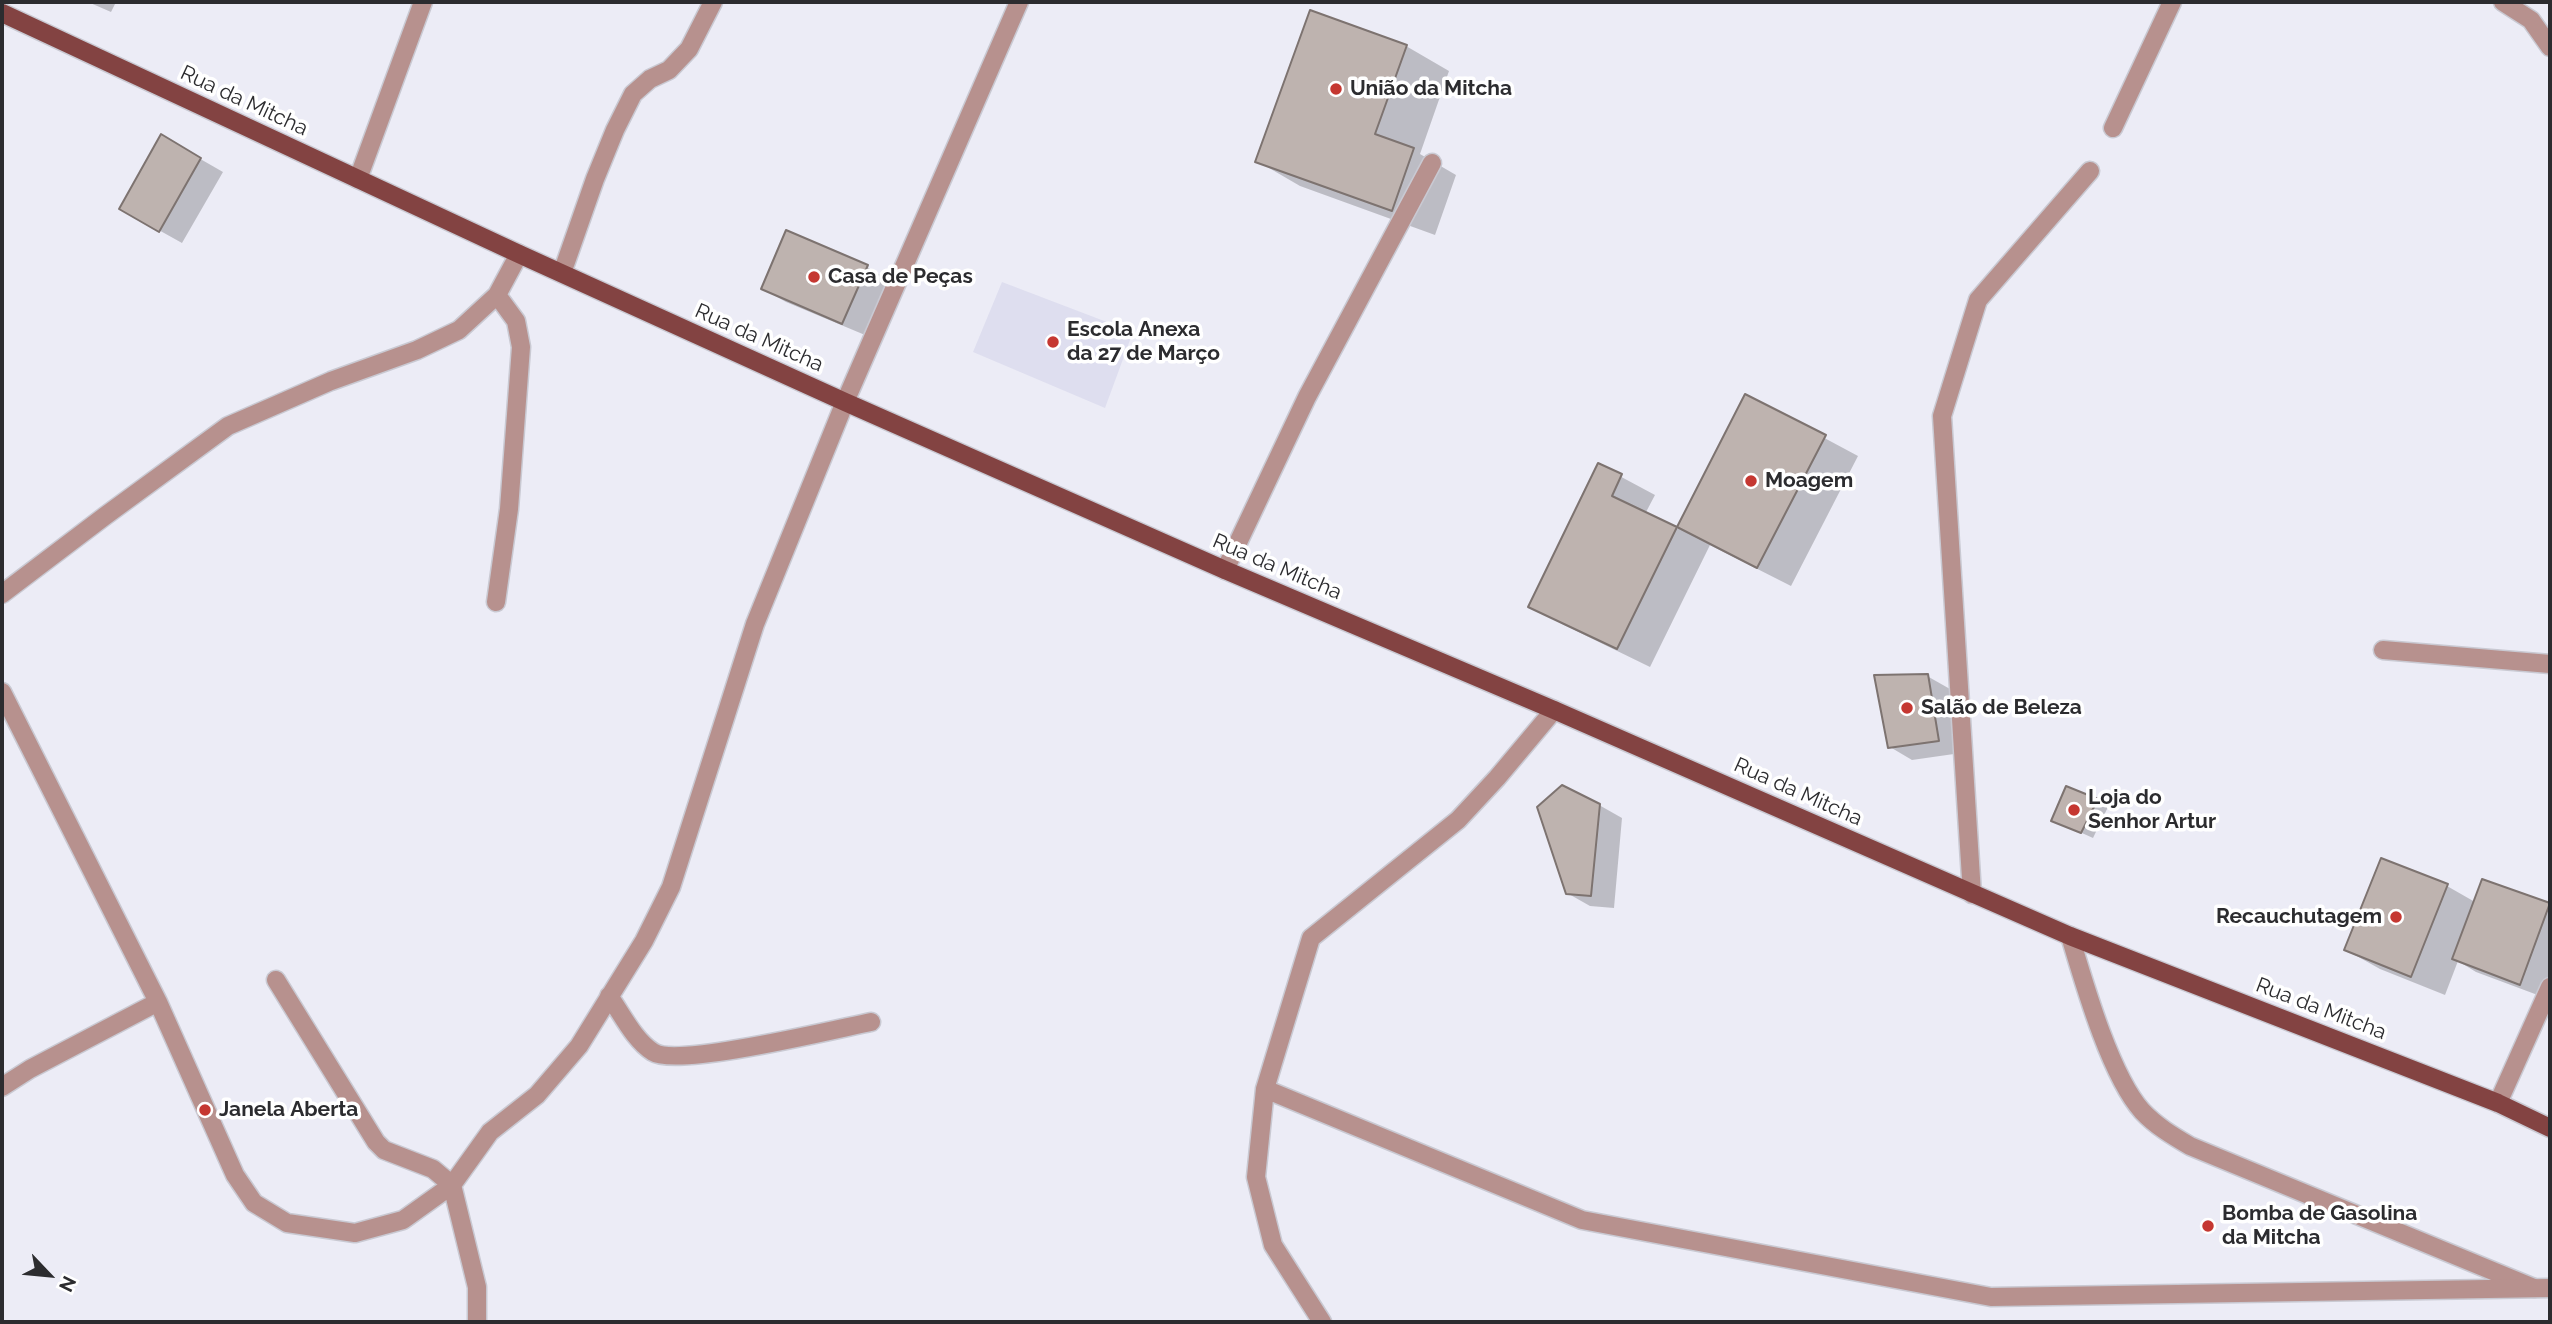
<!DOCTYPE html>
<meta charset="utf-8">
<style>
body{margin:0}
#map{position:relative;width:2552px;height:1324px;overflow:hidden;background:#ececf6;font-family:Raleway,sans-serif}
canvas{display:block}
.frame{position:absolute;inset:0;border:4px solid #2c2c2f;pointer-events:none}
.north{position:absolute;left:14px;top:1240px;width:70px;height:70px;-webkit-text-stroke:5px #fff;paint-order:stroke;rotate:116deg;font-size:19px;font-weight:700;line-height:28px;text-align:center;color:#2c2c2f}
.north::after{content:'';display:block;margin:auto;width:24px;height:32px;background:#2c2c2f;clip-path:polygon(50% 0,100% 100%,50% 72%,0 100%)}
</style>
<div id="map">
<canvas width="2552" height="1324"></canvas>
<div class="frame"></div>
<div class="north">N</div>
</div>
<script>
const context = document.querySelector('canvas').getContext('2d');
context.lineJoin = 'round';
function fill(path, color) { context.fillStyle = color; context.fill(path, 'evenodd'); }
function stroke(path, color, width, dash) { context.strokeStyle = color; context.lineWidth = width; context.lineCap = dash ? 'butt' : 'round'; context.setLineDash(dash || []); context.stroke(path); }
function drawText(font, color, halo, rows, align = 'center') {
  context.font = font + ' Raleway,sans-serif'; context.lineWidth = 7; context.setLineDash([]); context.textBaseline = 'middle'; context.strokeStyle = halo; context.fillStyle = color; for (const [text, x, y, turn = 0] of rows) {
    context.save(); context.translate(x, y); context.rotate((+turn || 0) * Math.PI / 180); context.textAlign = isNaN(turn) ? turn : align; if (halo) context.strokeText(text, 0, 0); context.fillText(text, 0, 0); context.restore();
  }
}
fill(new Path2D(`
 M 1002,282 L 1133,332 L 1105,408 L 973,352 Z`), '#dedeef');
fill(new Path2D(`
 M 88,2 L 116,2 L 111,12 Z
 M 1406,46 L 1449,71 L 1420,154 L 1456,175 L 1435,235 L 1300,186 L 1257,161 Z
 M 162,137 L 223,172 L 182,243 L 121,209 Z
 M 867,267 L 889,280 L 865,335 L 786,302 L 763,289 Z
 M 1746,396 L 1858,456 L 1791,586 L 1710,545 L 1650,667 L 1564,625 L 1530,606 L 1599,465 L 1655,495 L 1645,514 L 1678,529 Z
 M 1927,676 L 1950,689 L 1961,753 L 1912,760 L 1890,747 Z
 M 2067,788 L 2108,807 L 2093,838 L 2053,820 Z
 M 1599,805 L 1622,818 L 1614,908 L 1590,906 L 1567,893 Z
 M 2483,881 L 2550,905 L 2550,977 L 2543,997 L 2476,972 L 2458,961 L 2445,995 L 2380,969 L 2346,950 L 2447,886 L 2475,902 Z`), '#0003');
const building = new Path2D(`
 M 1310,10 L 1407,45 L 1375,134 L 1414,148 L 1392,211 L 1255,162 Z
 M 161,134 L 201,158 L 159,232 L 119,209 Z
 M 786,230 L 868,265 L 842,324 L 761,289 Z
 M 1745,394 L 1826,435 L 1757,568 L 1677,527 Z
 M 1598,463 L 1622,474 L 1612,496 L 1677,527 L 1617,649 L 1528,607 Z
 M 1928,674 L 1939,741 L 1888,748 L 1874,675 Z
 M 1562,785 L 1600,804 L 1591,896 L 1566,894 L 1537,807 Z
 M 2066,786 L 2098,799 L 2081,833 L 2051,821 Z
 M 2381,858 L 2448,884 L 2411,977 L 2344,950 Z
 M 2482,879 L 2550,903 L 2520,985 L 2452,959 Z`);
fill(building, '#beb3af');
stroke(building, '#7d7370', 2);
const service = new Path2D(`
 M 1225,570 L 1307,397 L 1432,163
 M 2070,936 C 2084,983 2110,1075 2142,1111 C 2156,1126 2173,1136 2190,1146 L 2534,1288`);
const minor = new Path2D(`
 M 2503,2 L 2531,20 L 2550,47
 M 2113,128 L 2172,2
 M 358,179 L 423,2
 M 562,273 L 595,179 L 615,130 L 633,94 L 650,79 L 669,70 L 689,49 L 713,2
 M 2,594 L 105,516 L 228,426 L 331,381 L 417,350 L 459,330 L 497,295 L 519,254
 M 496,602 L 509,509 L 521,347 L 516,321 L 497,295
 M 2383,650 L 2550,664
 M 2,692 L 158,1002 L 235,1175 L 254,1203 L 287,1223 L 355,1233 L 403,1220 L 452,1185 L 490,1132 L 537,1095 L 579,1046 L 644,941 L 671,887 L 755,624 L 845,402 L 1019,2
 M 1972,894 L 1942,416 L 1978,300 L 2090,171
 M 276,980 L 376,1142 L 384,1150 L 433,1169 L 452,1185 L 477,1287 L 477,1322
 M 609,996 C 622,1014 634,1040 653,1052 C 677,1068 836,1029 871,1022
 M 2,1087 L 30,1069 L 158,1002
 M 1265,1089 L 1582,1220 L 1991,1297 L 2550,1288
 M 2498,1103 L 2550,987
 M 1322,1322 L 1273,1245 L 1256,1177 L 1265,1089 L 1311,938 L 1458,820 L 1497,778 L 1554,710`);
const primary = new Path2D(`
 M 2,13 L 519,254 L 845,402 L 1225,570 L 1554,710 L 2070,936 L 2498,1103 L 2550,1128`);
stroke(service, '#c9c9d2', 21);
stroke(minor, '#c9c9d2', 21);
stroke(primary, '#c9c9d2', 21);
stroke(service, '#b7918e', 18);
stroke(minor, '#b7918e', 18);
stroke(primary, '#834342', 18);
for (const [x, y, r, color] of [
 [1336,89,7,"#c53731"],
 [814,277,7,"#c53731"],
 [1053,342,7,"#c53731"],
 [1751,481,7,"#c53731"],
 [1907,708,7,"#c53731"],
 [2074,810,7,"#c53731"],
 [2396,917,7,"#c53731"],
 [205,1110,7,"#c53731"],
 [2208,1226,7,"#c53731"]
]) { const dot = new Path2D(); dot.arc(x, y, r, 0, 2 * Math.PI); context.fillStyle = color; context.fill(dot); stroke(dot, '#fff', 2.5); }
drawText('bold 21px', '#2c2c2f', '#fff', [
 ["União da Mitcha",1350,89],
 ["Casa de Peças",828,277],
 ["Escola Anexa",1067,330],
 ["da 27 de Março",1067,354],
 ["Moagem",1765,481],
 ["Salão de Beleza",1921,708],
 ["Loja do",2088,798],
 ["Senhor Artur",2088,822],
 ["Recauchutagem",2382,917,"right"],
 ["Janela Aberta",219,1110],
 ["Bomba de Gasolina",2222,1214],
 ["da Mitcha",2222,1238]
], 'left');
drawText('21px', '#2c2c2f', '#fff', [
 ["Rua da Mitcha",244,101,25],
 ["Rua da Mitcha",759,338,24],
 ["Rua da Mitcha",1277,567,23],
 ["Rua da Mitcha",1798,792,24],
 ["Rua da Mitcha",2321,1009,21]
]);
</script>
